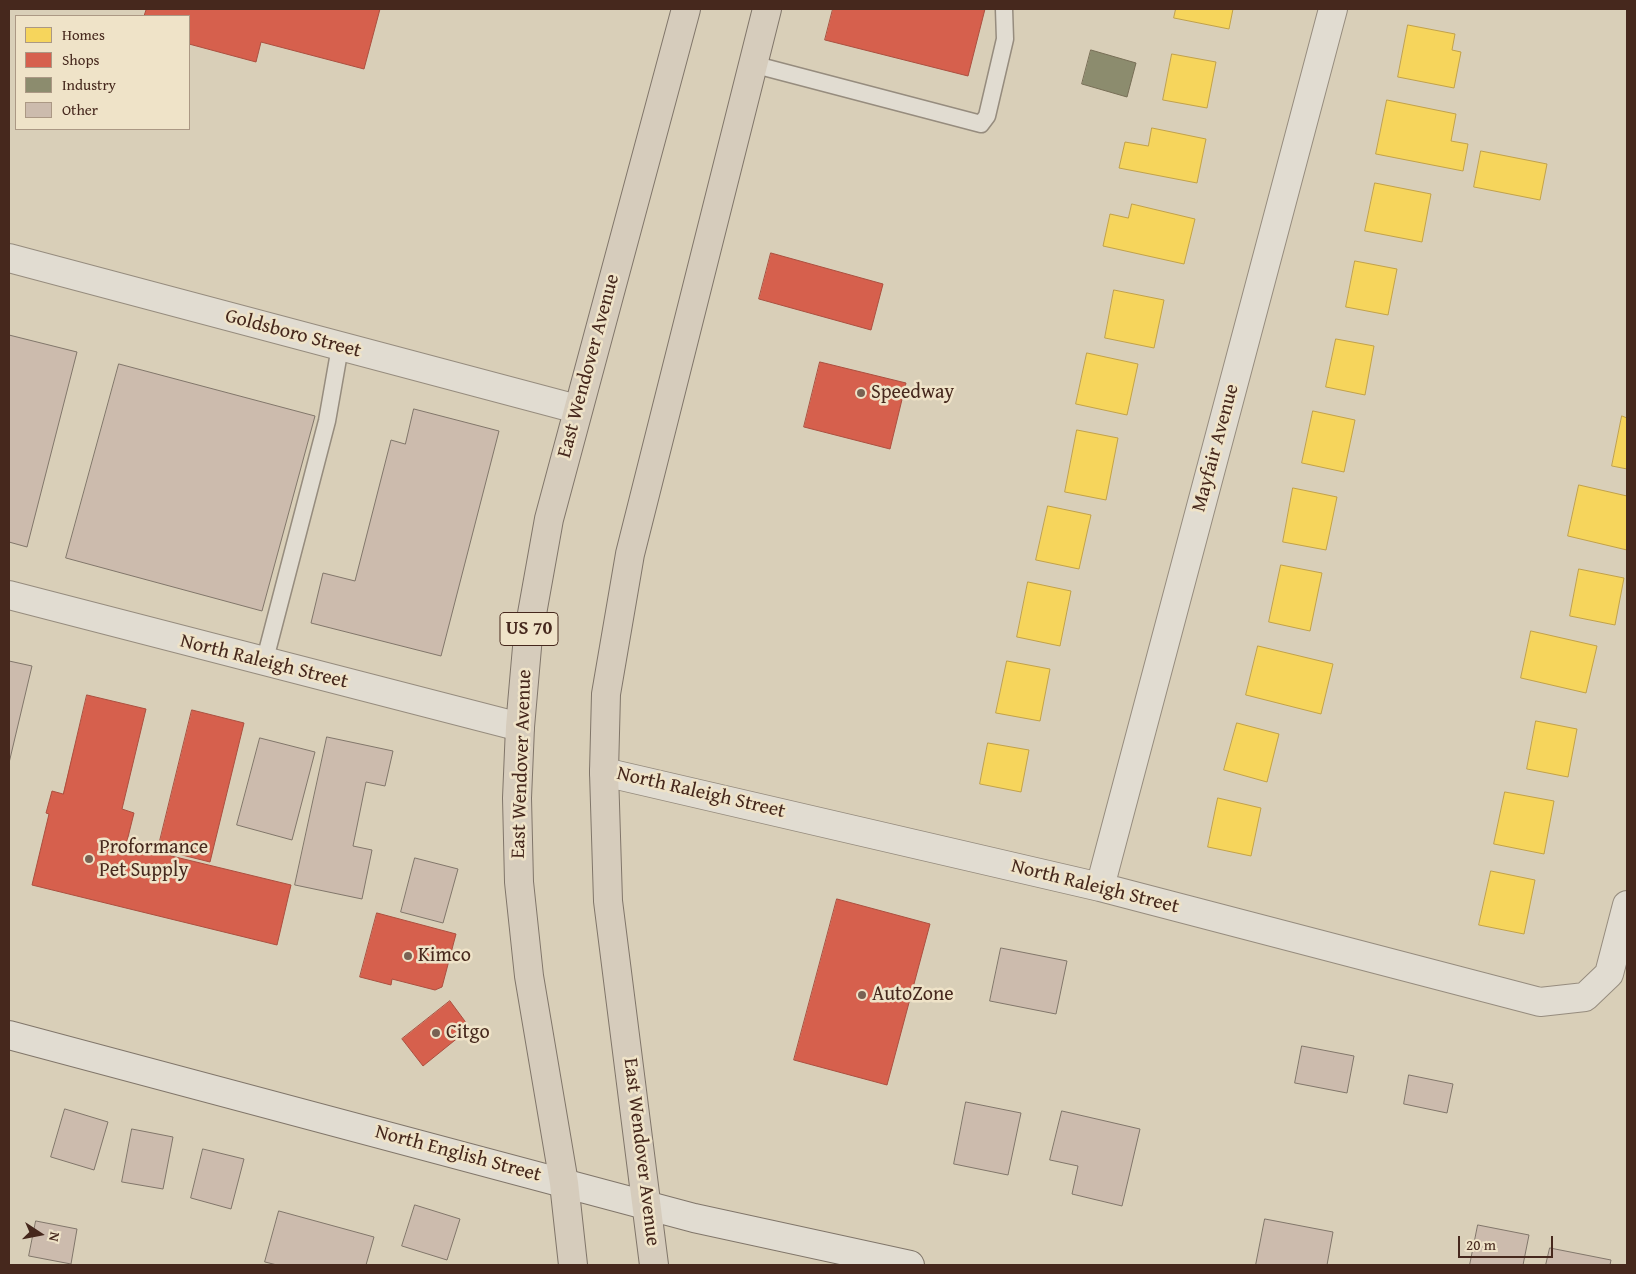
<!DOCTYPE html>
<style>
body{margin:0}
#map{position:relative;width:1636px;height:1274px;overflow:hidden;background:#d9cfb8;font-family:"Gentium Book Plus",serif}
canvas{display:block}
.frame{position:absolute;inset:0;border:10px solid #46281d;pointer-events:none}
.legend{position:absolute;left:15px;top:15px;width:175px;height:115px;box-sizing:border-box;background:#efe3c8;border:1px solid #ab9884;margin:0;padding:6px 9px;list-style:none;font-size:15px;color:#46281d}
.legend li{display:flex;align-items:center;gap:10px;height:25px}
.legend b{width:25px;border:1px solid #ab9884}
.north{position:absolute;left:15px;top:1209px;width:50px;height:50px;-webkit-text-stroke:4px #efe3c8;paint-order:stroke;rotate:101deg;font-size:14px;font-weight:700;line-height:20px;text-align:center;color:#46281d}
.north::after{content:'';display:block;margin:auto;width:18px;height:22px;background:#46281d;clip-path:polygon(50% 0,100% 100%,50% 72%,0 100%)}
.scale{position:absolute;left:1458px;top:1236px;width:95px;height:22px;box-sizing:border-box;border:2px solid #46281d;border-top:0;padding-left:6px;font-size:15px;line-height:18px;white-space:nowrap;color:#46281d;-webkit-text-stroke:4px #efe3c8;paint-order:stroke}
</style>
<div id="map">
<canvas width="1636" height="1274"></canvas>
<div class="frame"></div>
<ul class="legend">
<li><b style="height:14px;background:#f6d55c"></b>Homes</li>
<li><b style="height:14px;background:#d6604d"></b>Shops</li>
<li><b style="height:14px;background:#8c8c6e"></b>Industry</li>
<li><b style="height:14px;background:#ccbbad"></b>Other</li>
</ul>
<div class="north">N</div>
<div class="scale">20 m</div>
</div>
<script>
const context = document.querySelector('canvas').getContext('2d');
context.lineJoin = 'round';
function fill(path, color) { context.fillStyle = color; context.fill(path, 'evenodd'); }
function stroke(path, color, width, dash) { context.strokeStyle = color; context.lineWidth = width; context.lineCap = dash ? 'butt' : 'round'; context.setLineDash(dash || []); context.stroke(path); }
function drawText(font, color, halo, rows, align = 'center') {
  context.font = font + ' "Gentium Book Plus",serif'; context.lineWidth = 5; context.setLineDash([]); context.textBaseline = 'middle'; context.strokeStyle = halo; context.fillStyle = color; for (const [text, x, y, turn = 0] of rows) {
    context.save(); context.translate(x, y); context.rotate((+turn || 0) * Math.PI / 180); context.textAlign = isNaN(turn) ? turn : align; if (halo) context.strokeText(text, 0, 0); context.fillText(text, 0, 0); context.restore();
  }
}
const homes = new Path2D(`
 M 1176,9 L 1233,9 L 1229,29 L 1174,18 Z
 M 1408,25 L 1455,34 L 1452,50 L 1461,52 L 1454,88 L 1398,77 Z
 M 1172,54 L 1216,62 L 1207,108 L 1163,100 Z
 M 1387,100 L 1456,114 L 1451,141 L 1468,144 L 1463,171 L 1376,154 Z
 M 1152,128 L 1206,139 L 1197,183 L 1119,168 L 1125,142 L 1148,146 Z
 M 1481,151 L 1547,164 L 1540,200 L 1474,187 Z
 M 1375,183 L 1431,194 L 1422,242 L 1365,231 Z
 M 1132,204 L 1195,219 L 1184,264 L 1103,246 L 1110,214 L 1128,218 Z
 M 1355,261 L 1397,269 L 1388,315 L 1346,307 Z
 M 1114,290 L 1164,300 L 1154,348 L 1105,338 Z
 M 1336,339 L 1374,346 L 1365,395 L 1326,387 Z
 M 1087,353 L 1138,364 L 1127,415 L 1076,404 Z
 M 1313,411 L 1355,420 L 1344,472 L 1302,463 Z
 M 1622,416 L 1627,418 L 1627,469 L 1612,466 Z
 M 1077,430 L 1118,438 L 1106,500 L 1065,492 Z
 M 1579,485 L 1627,496 L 1627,550 L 1568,536 Z
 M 1293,488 L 1337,497 L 1326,550 L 1283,542 Z
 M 1048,506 L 1091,515 L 1079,569 L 1036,560 Z
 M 1281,565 L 1322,573 L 1310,631 L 1269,622 Z
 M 1579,569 L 1624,578 L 1615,625 L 1570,616 Z
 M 1028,582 L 1071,591 L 1060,646 L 1017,637 Z
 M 1531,631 L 1597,646 L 1586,693 L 1521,678 Z
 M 1258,646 L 1333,664 L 1321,714 L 1246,695 Z
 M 1007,661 L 1050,669 L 1040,721 L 996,713 Z
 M 1536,721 L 1577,729 L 1568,777 L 1527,769 Z
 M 1237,723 L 1279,734 L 1267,782 L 1224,770 Z
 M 988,743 L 1029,750 L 1021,792 L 980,784 Z
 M 1505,792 L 1554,801 L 1544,854 L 1494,844 Z
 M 1218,798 L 1261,808 L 1251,856 L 1208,847 Z
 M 1491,871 L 1535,880 L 1524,934 L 1479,925 Z`);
fill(homes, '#f6d55c');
stroke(homes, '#c1a149', 1);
const shops = new Path2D(`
 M 143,9 L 380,9 L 364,69 L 261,42 L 256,62 L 189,44 L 189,16 L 144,16 L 146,10 Z
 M 833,9 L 985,9 L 968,76 L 825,40 Z
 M 771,253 L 883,284 L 871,330 L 759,299 Z
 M 820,362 L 906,383 L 890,449 L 804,427 Z
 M 87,695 L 146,709 L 122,809 L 134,813 L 126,845 L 291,885 L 277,945 L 32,885 L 49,814 L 46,813 L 52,791 L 63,794 Z
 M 192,710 L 244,723 L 210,862 L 158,849 Z
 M 837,899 L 930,924 L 887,1085 L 794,1060 Z
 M 377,913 L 456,934 L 442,987 L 435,990 L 392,979 L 391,985 L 360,977 Z
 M 450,1001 L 470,1028 L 423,1066 L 402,1039 Z`);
fill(shops, '#d6604d');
stroke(shops, '#ab4f3f', 1);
const industry = new Path2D(`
 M 1091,50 L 1136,63 L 1127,97 L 1082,84 Z`);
fill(industry, '#8c8c6e');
stroke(industry, '#776e56', 1);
const building = new Path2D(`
 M 9,335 L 77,352 L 27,547 L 9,542 Z
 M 119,364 L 315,416 L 262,611 L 66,558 Z
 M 414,409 L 499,431 L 441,656 L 311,623 L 323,573 L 355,581 L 391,440 L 405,444 Z
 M 9,661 L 32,666 L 9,763 Z
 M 327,737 L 393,751 L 385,786 L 366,782 L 353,846 L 372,850 L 362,899 L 295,885 Z
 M 260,738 L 315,752 L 292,840 L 237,825 Z
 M 415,858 L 458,869 L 443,923 L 401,912 Z
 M 1001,948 L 1067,961 L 1056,1014 L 990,1001 Z
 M 1302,1046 L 1354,1056 L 1347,1093 L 1295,1083 Z
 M 1409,1075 L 1453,1084 L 1447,1113 L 1404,1104 Z
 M 966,1102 L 1021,1113 L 1008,1175 L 954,1164 Z
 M 65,1109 L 108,1122 L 94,1170 L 51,1157 Z
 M 1062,1111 L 1140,1129 L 1122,1206 L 1072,1194 L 1078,1166 L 1050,1160 Z
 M 132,1129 L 173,1137 L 163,1189 L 122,1182 Z
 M 203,1149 L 244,1159 L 231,1209 L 191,1198 Z
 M 415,1205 L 460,1219 L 447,1260 L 402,1246 Z
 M 279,1211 L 374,1237 L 366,1265 L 277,1265 L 265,1262 Z
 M 1265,1219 L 1333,1232 L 1327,1265 L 1256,1265 Z
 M 36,1221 L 77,1229 L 71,1264 L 29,1256 Z
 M 1478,1225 L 1529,1235 L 1523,1265 L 1470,1265 Z
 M 1550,1248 L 1611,1260 L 1610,1265 L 1546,1265 Z`);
fill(building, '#ccbbad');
stroke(building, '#81766a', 1);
const lane = new Path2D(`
 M 752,64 L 981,124 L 987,116 L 1005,39 L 1004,9
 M 264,663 L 327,421 L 340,347`);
const street = new Path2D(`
 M 9,258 L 577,409
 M 9,595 L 520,727
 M 604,772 L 1100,887 L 1540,1002 L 1585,997 L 1609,974 L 1627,905
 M 1100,887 L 1333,9`);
const secondary = new Path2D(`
 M 9,1035 L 694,1218 L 910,1265`);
const highway = new Path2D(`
 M 573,1265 L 564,1183 L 529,976 L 519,882 L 517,798 L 520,727 L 528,636 L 549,519 L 686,9
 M 654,1265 L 608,901 L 604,772 L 606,694 L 630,554 L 767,9`);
stroke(lane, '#968c7e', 19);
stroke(street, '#968c7e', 30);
stroke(secondary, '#81766a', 30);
stroke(highway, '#81766a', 30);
stroke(lane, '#e1dcd1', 16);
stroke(street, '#e1dcd1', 28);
stroke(secondary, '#e1dcd1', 28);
stroke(highway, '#d6ccbc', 28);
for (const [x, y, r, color] of [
 [861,393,5,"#796253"],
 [89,859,5,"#796253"],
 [408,956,5,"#796253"],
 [862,995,5,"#796253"],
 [436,1033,5,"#796253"]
]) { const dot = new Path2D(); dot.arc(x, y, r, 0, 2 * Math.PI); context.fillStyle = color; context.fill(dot); stroke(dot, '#efe3c8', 2); }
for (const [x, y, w] of [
 [529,629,58]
]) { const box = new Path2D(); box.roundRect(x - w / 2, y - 16.5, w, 33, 4); context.fillStyle = '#efe3c8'; context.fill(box); stroke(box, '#46281d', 1); }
drawText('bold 19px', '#46281d', null, [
 ["US 70",529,629]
]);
drawText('20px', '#46281d', '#efe3c8', [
 ["Goldsboro Street",293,334,15],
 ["East Wendover Avenue",589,366,-75],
 ["Mayfair Avenue",1216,448,-75],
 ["North Raleigh Street",264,662,14],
 ["East Wendover Avenue",522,764,-88],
 ["North Raleigh Street",701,793,13],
 ["North Raleigh Street",1095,887,14],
 ["East Wendover Avenue",641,1152,83],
 ["North English Street",458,1154,15]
]);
drawText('20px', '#46281d', '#efe3c8', [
 ["Speedway",871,393],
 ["Proformance",99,848],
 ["Pet Supply",99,871],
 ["Kimco",418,956],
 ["AutoZone",872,995],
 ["Citgo",446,1033]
], 'left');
</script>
